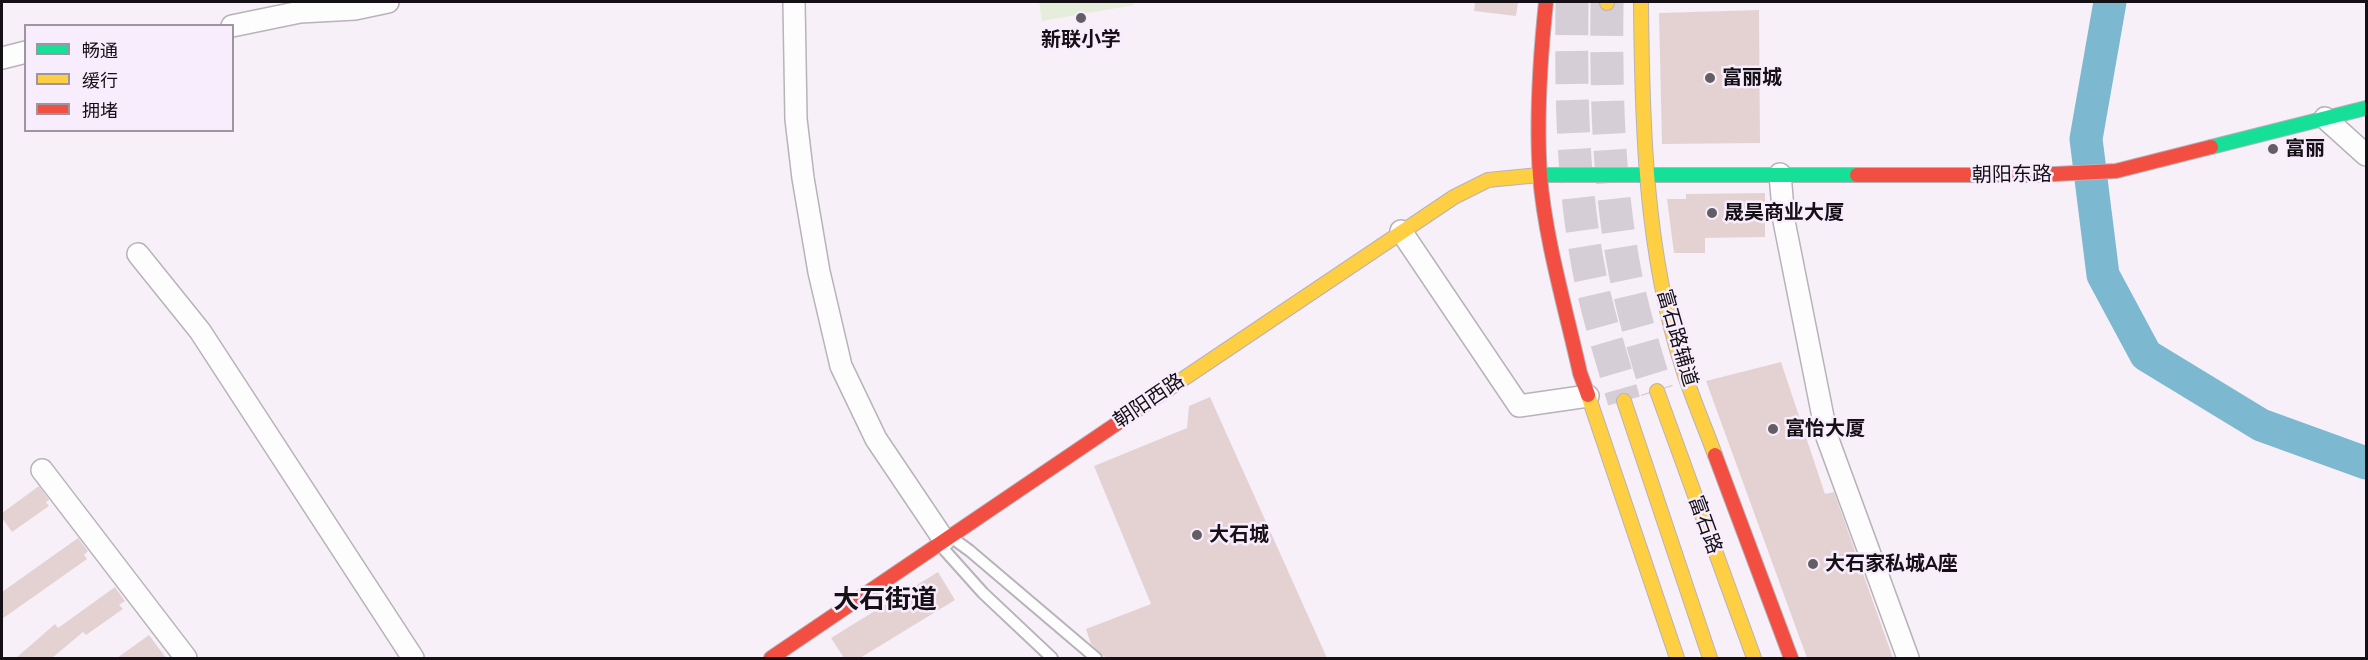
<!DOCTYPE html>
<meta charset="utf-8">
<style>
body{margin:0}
#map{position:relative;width:2368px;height:660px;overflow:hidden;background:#f7f0f8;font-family:Quicksand,"Noto Sans SC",sans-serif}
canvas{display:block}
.frame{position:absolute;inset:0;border:3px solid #141015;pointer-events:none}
.legend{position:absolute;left:24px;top:24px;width:210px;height:108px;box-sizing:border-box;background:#f8edfc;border:2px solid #9d95a0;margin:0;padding:8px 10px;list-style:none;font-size:18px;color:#141015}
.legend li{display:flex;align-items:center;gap:12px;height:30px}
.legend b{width:30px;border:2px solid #9d95a0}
</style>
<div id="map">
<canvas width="2368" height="660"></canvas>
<div class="frame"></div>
<ul class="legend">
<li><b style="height:8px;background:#16e098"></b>畅通</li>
<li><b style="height:8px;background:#ffcf43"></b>缓行</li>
<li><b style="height:8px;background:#f24e42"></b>拥堵</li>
</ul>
</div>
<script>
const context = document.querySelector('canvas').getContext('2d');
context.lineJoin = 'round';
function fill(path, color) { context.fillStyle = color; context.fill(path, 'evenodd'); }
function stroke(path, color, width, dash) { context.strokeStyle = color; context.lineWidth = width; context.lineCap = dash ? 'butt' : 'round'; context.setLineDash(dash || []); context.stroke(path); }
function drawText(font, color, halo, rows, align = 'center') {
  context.font = font + ' Quicksand,"Noto Sans SC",sans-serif'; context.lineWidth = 5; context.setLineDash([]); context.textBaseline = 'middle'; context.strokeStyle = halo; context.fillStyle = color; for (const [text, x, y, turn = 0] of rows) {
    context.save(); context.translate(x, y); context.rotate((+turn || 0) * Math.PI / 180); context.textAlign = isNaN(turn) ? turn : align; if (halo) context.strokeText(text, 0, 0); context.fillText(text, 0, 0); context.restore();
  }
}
fill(new Path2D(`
 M 1039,2 L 1133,2 L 1134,5 L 1042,21 Z`), '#e4eeda');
stroke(new Path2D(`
 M 2110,2 L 2086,139 L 2103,275 L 2146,355 L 2261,425 L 2366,463`), '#7cb8d0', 33);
fill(new Path2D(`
 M 1475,2 L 1518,2 L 1516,16 L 1474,11 Z
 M 1759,10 L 1760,143 L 1662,144 L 1659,13 Z
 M 1765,193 L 1765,237 L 1705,238 L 1705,253 L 1674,253 L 1667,199 L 1686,199 L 1686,194 Z
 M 1781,362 L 1825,494 L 1834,492 L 1893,658 L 1807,658 L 1706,381 Z
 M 1210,397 L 1327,658 L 1109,658 L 1103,656 L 1091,644 L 1086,629 L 1151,604 L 1094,466 L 1187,428 L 1189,406 Z
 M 39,486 L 49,500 L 46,502 L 49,506 L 12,532 L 2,518 L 2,513 Z
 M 78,538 L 88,551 L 84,555 L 87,559 L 2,619 L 2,592 Z
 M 938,572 L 955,600 L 860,658 L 844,658 L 831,638 Z
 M 115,587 L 125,601 L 119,605 L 123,609 L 86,635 L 83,632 L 52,658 L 16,658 L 55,624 L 58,628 Z
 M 149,635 L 166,658 L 117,658 Z`), '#e4d2d3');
stroke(new Path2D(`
 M 1572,2 C 1571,94 1572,186 1590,276 C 1599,319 1612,359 1624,401
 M 1607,3 C 1606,91 1608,180 1624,267 C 1632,309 1644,350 1657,391`), '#d5ced6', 33, [33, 16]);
const lane = new Path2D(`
 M 950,540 L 955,540 L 970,551 L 1096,658
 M 940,545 L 983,593 L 1052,658`);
const street = new Path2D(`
 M 794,2 L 796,119 L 803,178 L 819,272 L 841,366 L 876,439 L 944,540
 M 232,26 L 300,12 L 355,9 L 388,2
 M 2,58 L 26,52
 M 2325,118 L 2366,155
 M 1780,174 L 1784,221 L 1827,437 L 1908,658
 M 1401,231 L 1519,406 L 1588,396
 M 138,254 L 200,331 L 413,658
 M 42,470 L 186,658`);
const fast = new Path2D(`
 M 2211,147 L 2366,108
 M 1539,175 L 1857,175`);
const slow = new Path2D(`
 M 1607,2 L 1607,3
 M 1641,2 C 1642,124 1645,252 1683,369 C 1692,398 1705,427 1715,455
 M 1657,391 L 1754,658
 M 1588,395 L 1677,658
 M 1624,401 L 1710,658
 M 1131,414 L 1454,197 L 1488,180 L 1539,175`);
const jam = new Path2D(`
 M 1546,2 C 1540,59 1536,118 1540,176 C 1545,239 1566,310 1580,373 L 1588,395
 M 1857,175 L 2035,175 L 2116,171 L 2211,147
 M 1715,455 L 1791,658
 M 771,658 L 1131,414`);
stroke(lane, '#b8b2b9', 14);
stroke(street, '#b8b2b9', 24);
stroke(fast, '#b8b2b9', 16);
stroke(slow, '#b8b2b9', 16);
stroke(jam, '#b8b2b9', 16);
stroke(lane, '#fefdfe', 10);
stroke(street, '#fefdfe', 21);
stroke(fast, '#16e098', 14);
stroke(slow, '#ffcf43', 14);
stroke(jam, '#f24e42', 14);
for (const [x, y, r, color] of [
 [1081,18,6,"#635e64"],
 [1710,78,6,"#635e64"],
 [2273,149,6,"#635e64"],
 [1712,213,6,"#635e64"],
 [1773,429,6,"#635e64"],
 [1197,535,6,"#635e64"],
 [1813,564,6,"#635e64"]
]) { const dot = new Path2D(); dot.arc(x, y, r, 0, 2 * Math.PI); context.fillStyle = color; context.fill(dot); stroke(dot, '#f8edfc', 2); }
drawText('bold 20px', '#141015', '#f8edfc', [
 ["新联小学",1081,40,"center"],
 ["富丽城",1722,78],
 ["富丽",2285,149],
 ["晟昊商业大厦",1724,213],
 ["富怡大厦",1785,429],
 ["大石城",1209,535],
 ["大石家私城A座",1825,564]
], 'left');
drawText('20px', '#141015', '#f8edfc', [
 ["朝阳东路",2012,175,-1],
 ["富石路辅道",1677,338,74],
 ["朝阳西路",1149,401,-34],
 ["富石路",1705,525,70]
]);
drawText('bold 26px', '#141015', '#f8edfc', [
 ["大石街道",885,600]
]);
</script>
